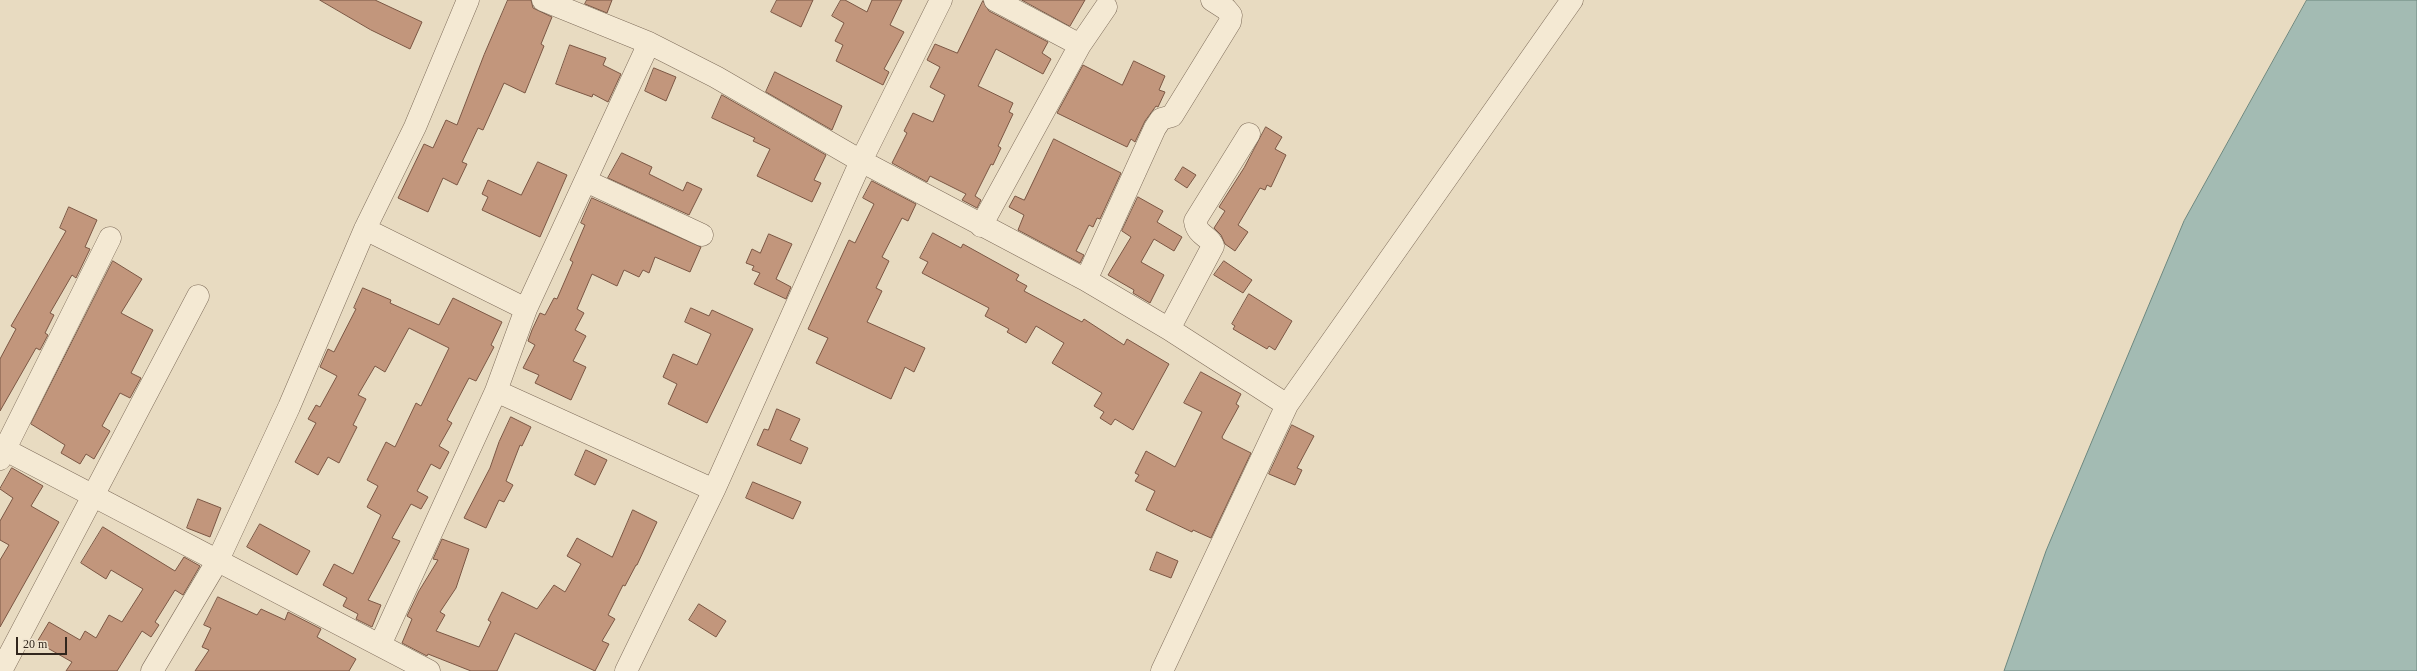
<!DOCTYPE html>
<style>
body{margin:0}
#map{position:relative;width:2417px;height:671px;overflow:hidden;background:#e8dbc1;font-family:Georgia,serif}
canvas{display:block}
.scale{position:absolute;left:16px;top:637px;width:51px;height:18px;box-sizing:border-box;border:2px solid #31261d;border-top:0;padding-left:5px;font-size:12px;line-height:14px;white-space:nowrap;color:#31261d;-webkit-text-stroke:3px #f0e5d0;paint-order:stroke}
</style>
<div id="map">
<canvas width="2417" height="671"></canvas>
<div class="scale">20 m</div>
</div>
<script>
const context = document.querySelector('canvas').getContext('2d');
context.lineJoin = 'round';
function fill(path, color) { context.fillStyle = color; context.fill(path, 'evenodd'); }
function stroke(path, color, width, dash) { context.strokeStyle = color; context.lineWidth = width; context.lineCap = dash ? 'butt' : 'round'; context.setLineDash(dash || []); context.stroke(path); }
const water = new Path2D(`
 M 2307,0 L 2417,0 L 2417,671 L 2004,671 L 2046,551 L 2184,221 Z`);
fill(water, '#a3bbb3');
stroke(water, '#6c877f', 1);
const building = new Path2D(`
 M 320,0 L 375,0 L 422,22 L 410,49 L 371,30 Z
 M 508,0 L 531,0 L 533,8 L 552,17 L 541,44 L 544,46 L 525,93 L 504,83 L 483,130 L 478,128 L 462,162 L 467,164 L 457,185 L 443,178 L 428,212 L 398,198 L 424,144 L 433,148 L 446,120 L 457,125 L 484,55 Z
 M 587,0 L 612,0 L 607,13 L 585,4 Z
 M 777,0 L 813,0 L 801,27 L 771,12 Z
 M 841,0 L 845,0 L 867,12 L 872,0 L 902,0 L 890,25 L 904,32 L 884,69 L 889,72 L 883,85 L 836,61 L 843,45 L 835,41 L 844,23 L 832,16 Z
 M 1022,0 L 1085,0 L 1070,26 Z
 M 983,1 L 989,11 L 1048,42 L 1042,53 L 1051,59 L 1043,74 L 996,49 L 978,86 L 1013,103 L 1009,112 L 1013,114 L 998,146 L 1001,148 L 993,165 L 991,164 L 975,196 L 981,200 L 977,208 L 962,200 L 966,194 L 930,176 L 927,182 L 892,163 L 907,133 L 904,131 L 913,113 L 933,122 L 945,95 L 930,87 L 940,67 L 927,60 L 935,44 L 957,53 Z
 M 570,45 L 606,58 L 603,65 L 621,74 L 608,102 L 593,94 L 592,97 L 556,84 Z
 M 1134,61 L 1165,76 L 1159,90 L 1165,92 L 1158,107 L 1156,106 L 1145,121 L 1135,142 L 1131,139 L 1127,147 L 1057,113 L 1083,65 L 1122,85 Z
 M 654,68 L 676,77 L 666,101 L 645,91 Z
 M 775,72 L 842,106 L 832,130 L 766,92 Z
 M 722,95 L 826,155 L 814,180 L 821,183 L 812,202 L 757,176 L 770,149 L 753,141 L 755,138 L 712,118 Z
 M 1266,127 L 1282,137 L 1275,149 L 1286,155 L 1271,187 L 1267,185 L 1265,190 L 1260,188 L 1238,225 L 1248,232 L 1235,251 L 1225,244 L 1221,235 L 1214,228 L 1225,211 L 1219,207 L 1244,168 Z
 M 1054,139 L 1121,173 L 1100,219 L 1097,218 L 1093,227 L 1089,225 L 1076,251 L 1084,255 L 1080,263 L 1018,230 L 1024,215 L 1009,207 L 1015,196 L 1024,200 Z
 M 622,153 L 652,167 L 649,174 L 683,191 L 687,182 L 702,189 L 689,215 L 608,178 Z
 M 538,162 L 567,175 L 540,237 L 482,210 L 488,197 L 482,194 L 488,180 L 521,195 Z
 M 1183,167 L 1196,175 L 1187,188 L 1175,180 Z
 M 872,181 L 916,204 L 908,221 L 902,218 L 882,257 L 889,261 L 876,288 L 882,291 L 867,322 L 925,348 L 914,372 L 905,367 L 891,399 L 816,363 L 828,338 L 808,329 L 849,240 L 855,243 L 874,204 L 863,198 Z
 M 1138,197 L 1163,211 L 1157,222 L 1182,237 L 1174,251 L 1154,239 L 1141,262 L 1164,275 L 1150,303 L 1133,293 L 1134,290 L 1108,275 L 1131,237 L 1122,231 Z
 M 592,198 L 701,247 L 690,272 L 655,257 L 649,273 L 643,270 L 639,277 L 624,270 L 617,286 L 592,274 L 577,309 L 584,313 L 575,330 L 586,336 L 573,361 L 586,367 L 571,400 L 535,383 L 539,375 L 523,368 L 535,345 L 528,341 L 532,330 L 540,313 L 545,315 L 554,298 L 557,299 L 573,262 L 570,260 L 585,225 L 581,223 Z
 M 69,207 L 97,220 L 85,247 L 90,249 L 76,278 L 72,275 L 50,313 L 54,315 L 45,333 L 48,335 L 40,350 L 36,348 L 0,411 L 0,359 L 16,329 L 11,326 L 66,231 L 60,228 Z
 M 933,233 L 961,248 L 963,244 L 1019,275 L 1016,280 L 1027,286 L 1024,291 L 1082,322 L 1084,319 L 1124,345 L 1127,339 L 1169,364 L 1133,430 L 1115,419 L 1111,425 L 1100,418 L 1104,412 L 1094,406 L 1102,393 L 1052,363 L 1064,343 L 1036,326 L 1026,343 L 1007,332 L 1009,329 L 985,316 L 989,308 L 922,273 L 928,262 L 920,258 Z
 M 769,234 L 792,244 L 776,279 L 791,287 L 786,299 L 754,284 L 760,273 L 752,270 L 754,266 L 746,263 L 752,249 L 760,253 Z
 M 113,261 L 142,279 L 121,313 L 153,330 L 131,373 L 141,378 L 130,398 L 120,393 L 102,426 L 110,431 L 94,459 L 86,454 L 80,464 L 61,453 L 65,445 L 31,424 Z
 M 1224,261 L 1252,280 L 1243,293 L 1214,275 Z
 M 363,288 L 391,300 L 390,303 L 439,325 L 453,298 L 502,322 L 491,345 L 494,347 L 476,381 L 469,378 L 447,420 L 452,423 L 439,446 L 449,452 L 440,469 L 431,464 L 417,491 L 428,497 L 421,509 L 411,504 L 392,538 L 400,541 L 368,600 L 381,605 L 372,627 L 356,619 L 358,614 L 343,606 L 347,598 L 323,585 L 334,564 L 353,574 L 381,515 L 367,507 L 378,486 L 367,480 L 386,442 L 395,447 L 416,403 L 421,406 L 449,348 L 409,328 L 385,372 L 375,366 L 358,395 L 366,399 L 353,425 L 357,427 L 339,463 L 328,457 L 318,475 L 295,462 L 316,423 L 308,419 L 316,405 L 320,407 L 337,376 L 320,367 L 328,349 L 334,352 L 356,309 L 354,308 Z
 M 1249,294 L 1292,321 L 1275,350 L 1269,346 L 1267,349 L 1233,329 L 1235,326 L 1232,324 Z
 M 691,308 L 709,316 L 712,310 L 753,329 L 707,423 L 668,404 L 677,384 L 663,377 L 673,354 L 697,365 L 711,334 L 685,322 Z
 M 1201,372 L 1241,394 L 1236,404 L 1239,406 L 1222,437 L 1223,439 L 1251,453 L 1211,538 L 1193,530 L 1192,532 L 1146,510 L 1155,491 L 1135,481 L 1139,475 L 1135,473 L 1146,451 L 1175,467 L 1202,412 L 1184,403 Z
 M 777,409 L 800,419 L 790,440 L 808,448 L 801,464 L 757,445 L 764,429 L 768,430 Z
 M 511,417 L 531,427 L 522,446 L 520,445 L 506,481 L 513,485 L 504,502 L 499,500 L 486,528 L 464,518 L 490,468 L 499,442 Z
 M 1292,425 L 1314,436 L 1297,468 L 1302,470 L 1295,485 L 1269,474 Z
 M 586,450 L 607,460 L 595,485 L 575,475 Z
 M 12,468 L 43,486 L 31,506 L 59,522 L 0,627 L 0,560 L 9,545 L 0,540 L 0,521 L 13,498 L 0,489 Z
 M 753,482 L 801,502 L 793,519 L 746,498 Z
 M 198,499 L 221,508 L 210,537 L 187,528 Z
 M 633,510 L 657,522 L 637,565 L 636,565 L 625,586 L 623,585 L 608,615 L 615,619 L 602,641 L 609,644 L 595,671 L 515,633 L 497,671 L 471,671 L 428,654 L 427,656 L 402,643 L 412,619 L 407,616 L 419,591 L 438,560 L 433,559 L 442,539 L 469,549 L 456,588 L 440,612 L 445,615 L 436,631 L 479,647 L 491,622 L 488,620 L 502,592 L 537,609 L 554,585 L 565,592 L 581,564 L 567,556 L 577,538 L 612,557 Z
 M 260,524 L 310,551 L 297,575 L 247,547 Z
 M 103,527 L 175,571 L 184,557 L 200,566 L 183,595 L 175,590 L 155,622 L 159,625 L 151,637 L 142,631 L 117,671 L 66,671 L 72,662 L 37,642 L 49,622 L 80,640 L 85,631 L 96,638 L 109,615 L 122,622 L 143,589 L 111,570 L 106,579 L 81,563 Z
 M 1157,552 L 1178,561 L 1171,578 L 1150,570 Z
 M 218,597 L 257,615 L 261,609 L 285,620 L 288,612 L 321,629 L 317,637 L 356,659 L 349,671 L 195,671 L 209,650 L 202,647 L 211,628 L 204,625 Z
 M 699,604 L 726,621 L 716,637 L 689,620 Z`);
fill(building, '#c2967c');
stroke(building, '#7b5744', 1);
const minor = new Path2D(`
 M 543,0 L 649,43 L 716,77 L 861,161 L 1086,280 L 1169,329 L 1287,405
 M 1080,45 L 1106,7
 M 586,181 L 702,235
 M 981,226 L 1080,45 L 995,0
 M 365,229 L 526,309
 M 1086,280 L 1155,128 L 1161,119 L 1172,116 L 1230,22 L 1231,15 L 1226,9 L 1212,0
 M 1169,329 L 1213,246 C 1210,236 1197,236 1195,221 L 1249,134
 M 496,391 L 714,490
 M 0,447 L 429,671
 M 0,459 L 110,238
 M 380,645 L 496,391 L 526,309 L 649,43
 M 1,671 L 198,296
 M 152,671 L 218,560 L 289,407 L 365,229 L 415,127 L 468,0
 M 626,671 L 714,490 L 861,161 L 941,0
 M 1162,671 L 1287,405 L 1572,0`);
stroke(minor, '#7f6d5b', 23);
stroke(minor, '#f4e9d3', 22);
</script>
